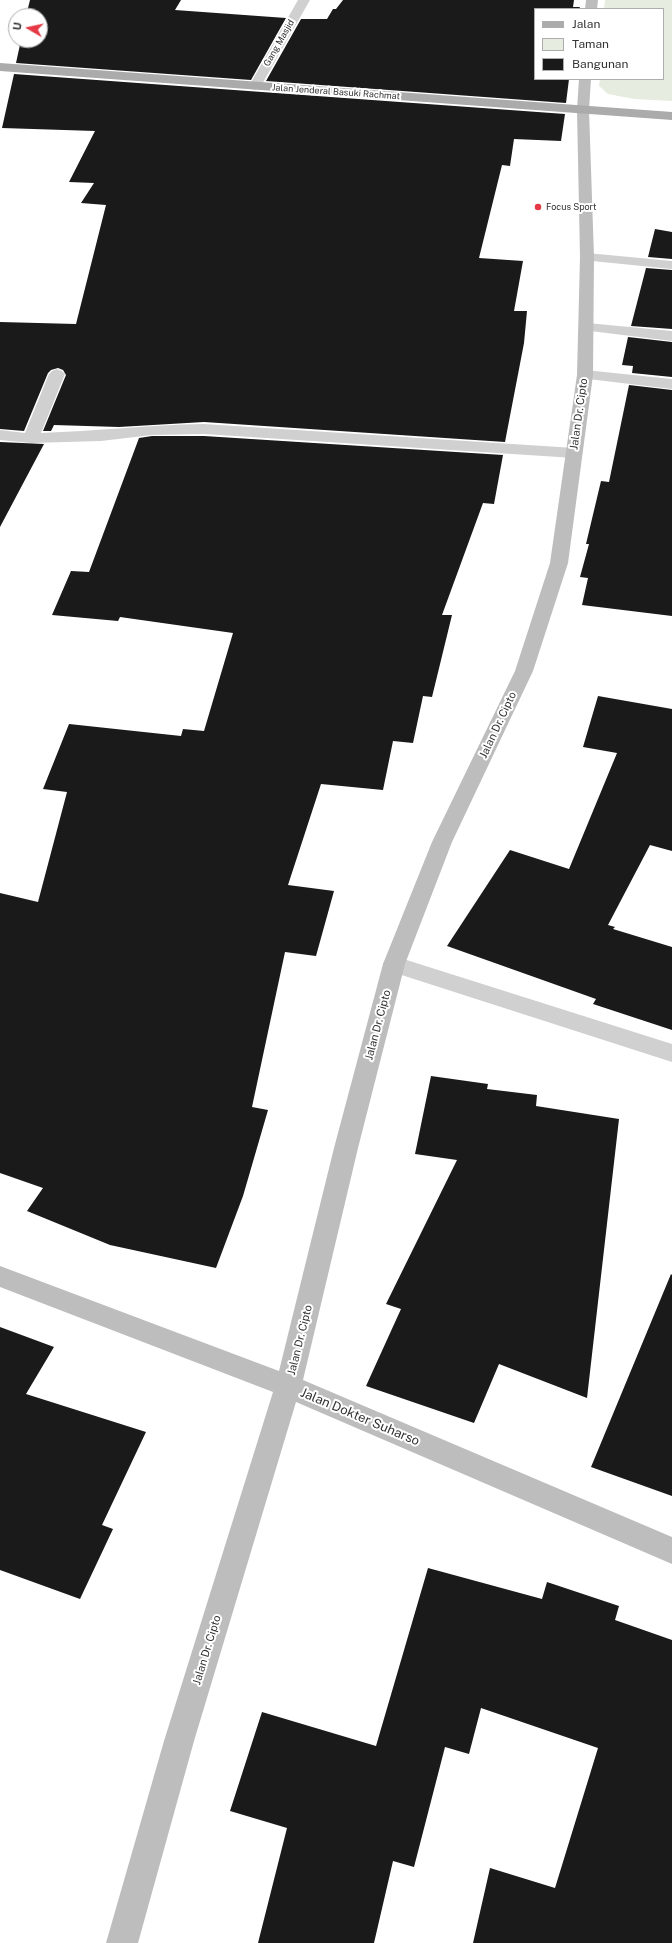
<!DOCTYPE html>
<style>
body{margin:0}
#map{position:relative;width:672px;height:1943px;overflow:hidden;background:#fff;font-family:"Public Sans",sans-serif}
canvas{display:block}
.legend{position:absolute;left:534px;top:8px;width:130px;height:72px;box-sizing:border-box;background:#fff;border:1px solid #adadad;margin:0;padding:5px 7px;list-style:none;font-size:12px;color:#333}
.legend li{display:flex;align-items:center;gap:8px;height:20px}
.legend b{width:20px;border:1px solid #adadad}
.north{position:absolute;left:8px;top:8px;width:40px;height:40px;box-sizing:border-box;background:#fff;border:1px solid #adadad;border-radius:50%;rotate:279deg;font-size:11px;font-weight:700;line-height:16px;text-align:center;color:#333}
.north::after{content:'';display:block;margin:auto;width:14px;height:18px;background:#e63946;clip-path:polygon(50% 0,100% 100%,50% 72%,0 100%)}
</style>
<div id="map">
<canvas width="672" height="1943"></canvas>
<ul class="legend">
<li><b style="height:5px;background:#ababab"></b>Jalan</li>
<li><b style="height:11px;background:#e6ecdf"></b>Taman</li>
<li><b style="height:11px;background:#1a1a1a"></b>Bangunan</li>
</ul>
<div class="north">U</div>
</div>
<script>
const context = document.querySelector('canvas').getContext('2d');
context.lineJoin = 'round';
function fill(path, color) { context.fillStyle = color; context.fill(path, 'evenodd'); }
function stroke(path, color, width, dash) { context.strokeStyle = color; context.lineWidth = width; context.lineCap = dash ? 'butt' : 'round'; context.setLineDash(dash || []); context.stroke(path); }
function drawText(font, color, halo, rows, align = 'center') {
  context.font = font + ' "Public Sans",sans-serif'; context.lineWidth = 4; context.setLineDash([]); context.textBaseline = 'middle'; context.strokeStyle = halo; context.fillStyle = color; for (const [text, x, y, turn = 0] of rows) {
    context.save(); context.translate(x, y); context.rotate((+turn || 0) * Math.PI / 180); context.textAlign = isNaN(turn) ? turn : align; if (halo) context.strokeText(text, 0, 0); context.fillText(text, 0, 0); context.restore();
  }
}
fill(new Path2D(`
 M 605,0 L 672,0 L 672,101 L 634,99 L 608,94 L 599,86 L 600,79 L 663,79 L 663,9 L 604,9 Z`), '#e6ecdf');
fill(new Path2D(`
 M 30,0 L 181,0 L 175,10 L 286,18 L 251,80 L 16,63 L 21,40 L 40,40 L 40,16 L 26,16 Z
 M 343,0 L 574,0 L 573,7 L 580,7 L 579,9 L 535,9 L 535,79 L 569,79 L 566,103 L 266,81 L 301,19 L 327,19 L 333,9 L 336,9 Z
 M 14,74 L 565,114 L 561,141 L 514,139 L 510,166 L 502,165 L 479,258 L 523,261 L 514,311 L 527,311 L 524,343 L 505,442 L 204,422 L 119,427 L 54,425 L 51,431 L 43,431 L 66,375 L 63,370 L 58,368 L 51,370 L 48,373 L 24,431 L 0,429 L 0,322 L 76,324 L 106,205 L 81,203 L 94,183 L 69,182 L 95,131 L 2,128 Z
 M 655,229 L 672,232 L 672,259 L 648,257 Z
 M 646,268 L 672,270 L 672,329 L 631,326 Z
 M 628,337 L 672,342 L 672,377 L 632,373 L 633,366 L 622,365 Z
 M 629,385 L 672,390 L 672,616 L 582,605 L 588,578 L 580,577 L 589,544 L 586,544 L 601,481 L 609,482 Z
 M 152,436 L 204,436 L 503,455 L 494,504 L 483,503 L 442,615 L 452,615 L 432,697 L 423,696 L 413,743 L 393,741 L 383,790 L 321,784 L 288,885 L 334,891 L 316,956 L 285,952 L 252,1107 L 268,1110 L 243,1196 L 216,1268 L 110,1245 L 27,1211 L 43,1188 L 0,1173 L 0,893 L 38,902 L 67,792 L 43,789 L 69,724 L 181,736 L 183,729 L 204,731 L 233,633 L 120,617 L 118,621 L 52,615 L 71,571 L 89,572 L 139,438 Z
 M 0,442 L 44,444 L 0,527 Z
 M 598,696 L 672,709 L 672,851 L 650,845 L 608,925 L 615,927 L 613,929 L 672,947 L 672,1030 L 593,1004 L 596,999 L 447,946 L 510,850 L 569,869 L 617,753 L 583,747 Z
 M 431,1076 L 488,1084 L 487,1089 L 537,1095 L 536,1106 L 619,1119 L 587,1398 L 499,1364 L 474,1423 L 366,1386 L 401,1309 L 386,1304 L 457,1160 L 415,1154 Z
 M 671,1274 L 672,1275 L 672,1496 L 591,1467 Z
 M 0,1327 L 54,1347 L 26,1394 L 146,1432 L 102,1525 L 113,1529 L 80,1599 L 0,1570 Z
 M 428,1568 L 542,1599 L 547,1582 L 619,1606 L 615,1620 L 672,1640 L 672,1943 L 473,1943 L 490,1868 L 555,1888 L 598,1748 L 481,1708 L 469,1754 L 445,1747 L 414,1867 L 393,1861 L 374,1943 L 258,1943 L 287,1828 L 230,1811 L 262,1712 L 376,1746 Z`), '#1a1a1a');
fill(new Path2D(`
 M 298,0 L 310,0 L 261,86 L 255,90 L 251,89 L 249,86 Z
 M 587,253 L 672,261 L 672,269 L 582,260 L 580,257 L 582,254 Z
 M 587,323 L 672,331 L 672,341 L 582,330 L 580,327 L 582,324 Z
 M 57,369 L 62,371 L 65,374 L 41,433 C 96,431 149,425 204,424 L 574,448 L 580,450 L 582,453 L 580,456 L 574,458 L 204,434 L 152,435 L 101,441 L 31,443 L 0,440 L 0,430 L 25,433 L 49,374 L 52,371 Z
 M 585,370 L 672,379 L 672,389 L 580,378 L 577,375 L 580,372 Z
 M 394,956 L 672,1044 L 672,1062 L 386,970 L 383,964 L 386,958 Z`), '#d0d0d0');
fill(new Path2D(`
 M 586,0 L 598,0 L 597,9 L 585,9 Z
 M 579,79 L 591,79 L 589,110 L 594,257 L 593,375 L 568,563 L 533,671 L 452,842 L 405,964 L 358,1148 L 303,1380 L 672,1537 L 672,1564 L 296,1402 L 194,1741 L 138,1943 L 106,1943 L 164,1741 L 273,1392 L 0,1287 L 0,1266 L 279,1371 L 334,1148 L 383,964 L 432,842 L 515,671 L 550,563 L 577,375 L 580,257 L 577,110 Z`), '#bdbdbd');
fill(new Path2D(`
 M 0,63 L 672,112 L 672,120 L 0,71 Z`), '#ababab');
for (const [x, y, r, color] of [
 [538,207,4,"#e63946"]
]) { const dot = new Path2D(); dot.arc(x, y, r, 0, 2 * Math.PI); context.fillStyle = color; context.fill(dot); stroke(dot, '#fff', 1.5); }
drawText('9px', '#333', '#fff', [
 ["Gang Masjid",279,43,-60],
 ["Jalan Jenderal Basuki Rachmat",336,92,4]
]);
drawText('9px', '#333', '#fff', [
 ["Focus Sport",546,207]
], 'left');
drawText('11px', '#333', '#fff', [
 ["Jalan Dr. Cipto",579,414,-82],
 ["Jalan Dr. Cipto",498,725,-65],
 ["Jalan Dr. Cipto",378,1025,-75],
 ["Jalan Dr. Cipto",300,1340,-76],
 ["Jalan Dr. Cipto",207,1650,-73]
]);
drawText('13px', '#333', '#fff', [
 ["Jalan Dokter Suharso",360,1417,23]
]);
</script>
